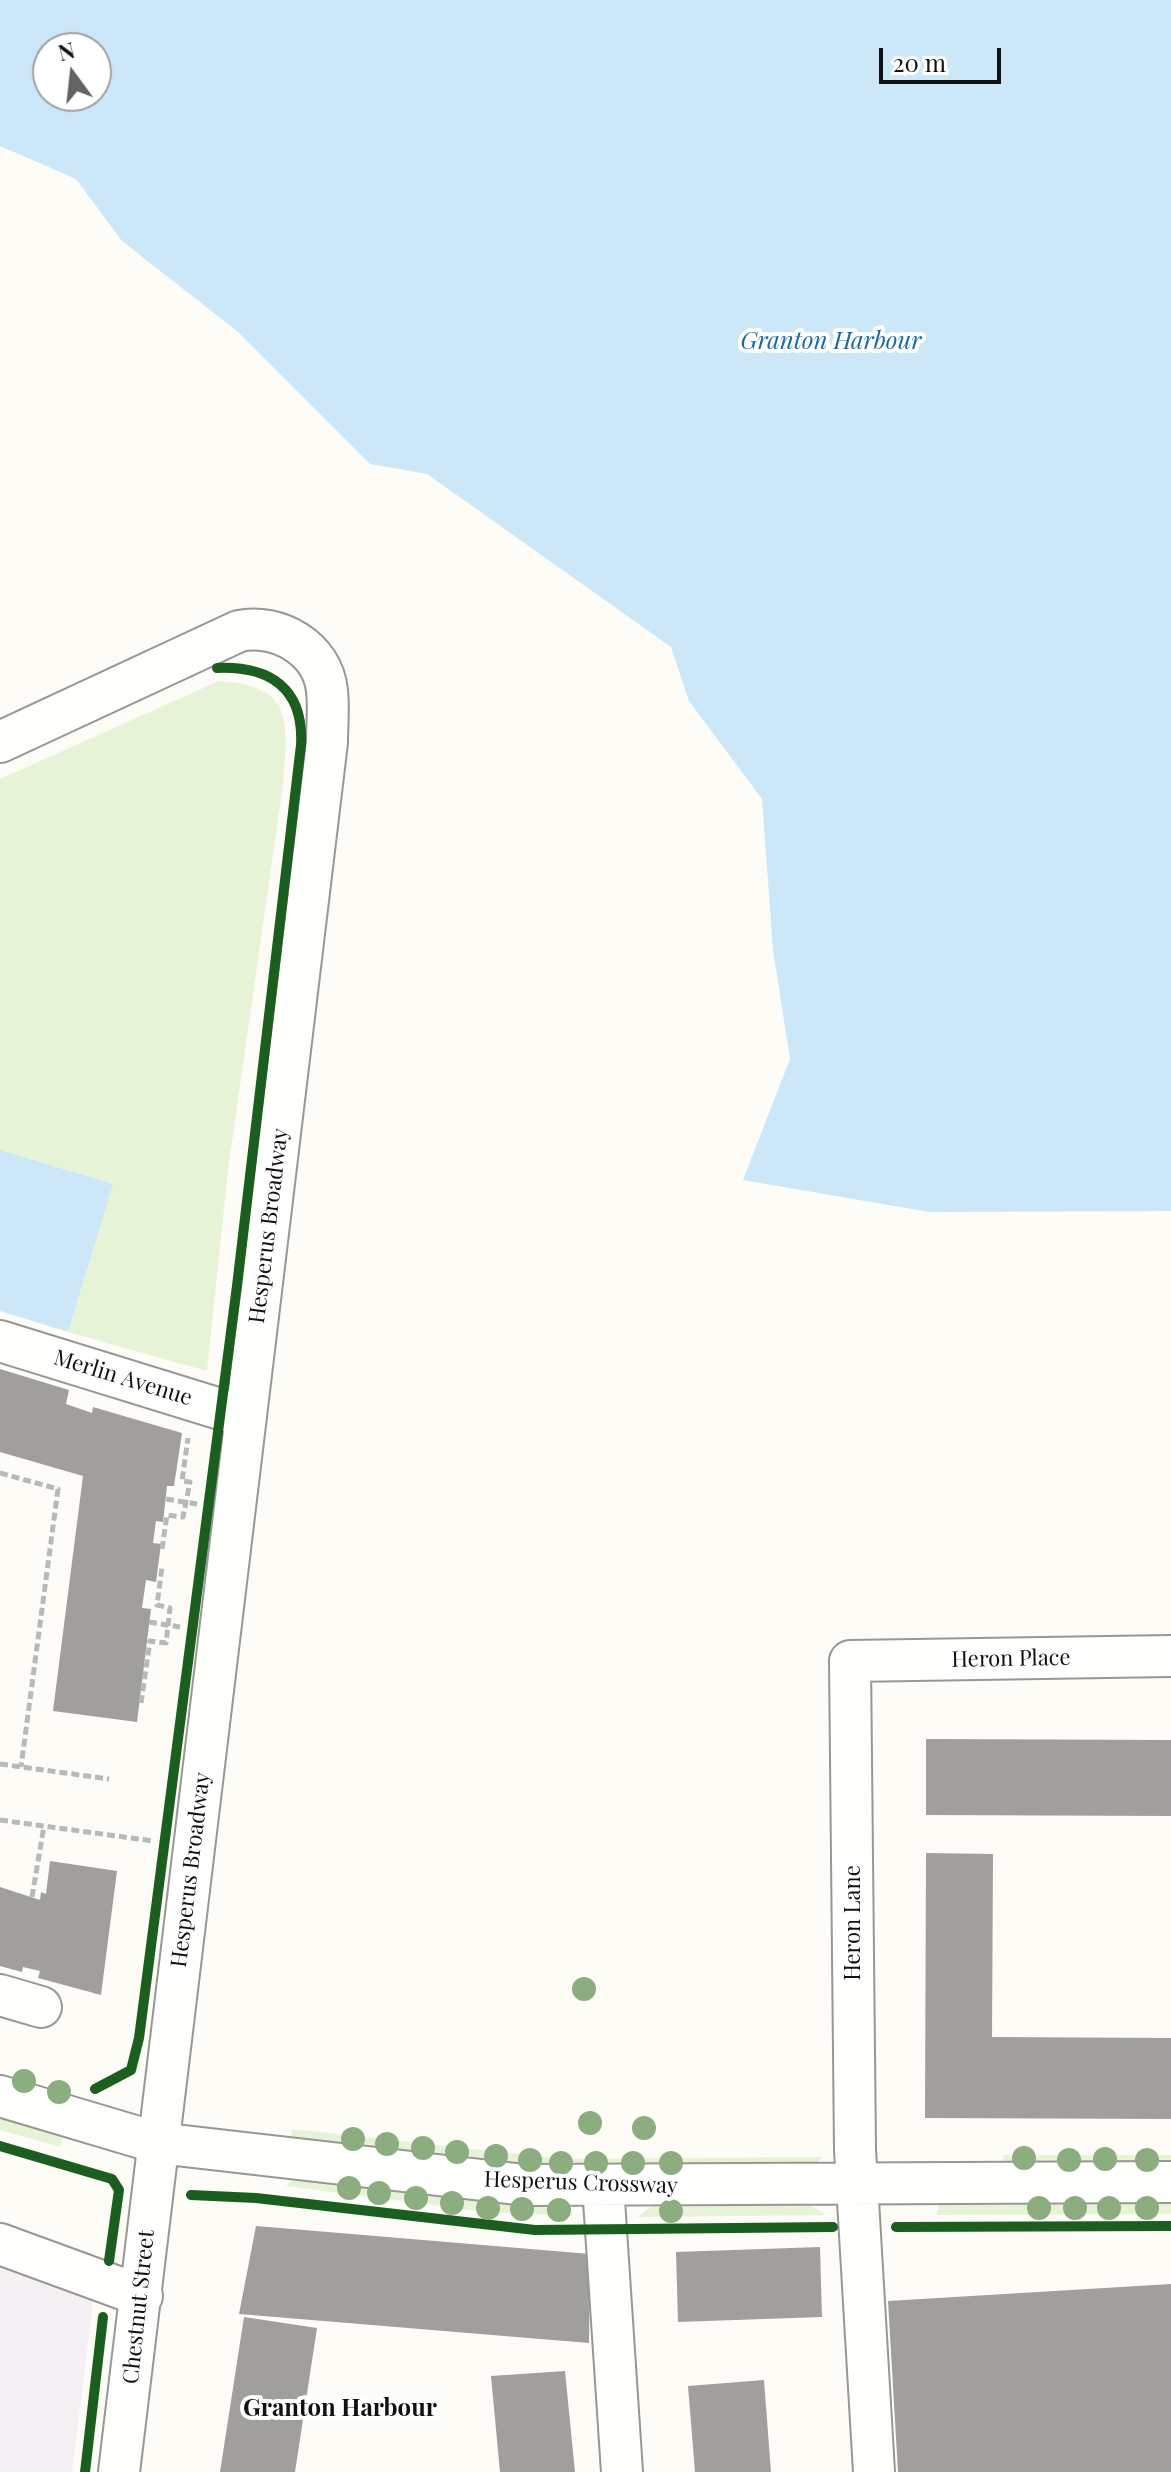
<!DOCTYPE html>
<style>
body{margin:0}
#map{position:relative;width:1171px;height:2472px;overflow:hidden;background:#fdfcf7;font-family:"Playfair Display",serif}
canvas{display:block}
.north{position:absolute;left:32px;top:32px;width:80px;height:80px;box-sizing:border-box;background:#fff;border:2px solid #a0a0a0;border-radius:50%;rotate:345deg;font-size:22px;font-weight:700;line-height:32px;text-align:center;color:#111}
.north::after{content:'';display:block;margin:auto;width:28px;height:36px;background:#646362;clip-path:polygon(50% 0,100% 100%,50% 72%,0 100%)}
.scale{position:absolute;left:879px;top:48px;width:122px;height:36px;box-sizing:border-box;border:4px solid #111;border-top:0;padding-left:10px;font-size:24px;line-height:28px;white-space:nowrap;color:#111;-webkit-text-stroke:6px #fff;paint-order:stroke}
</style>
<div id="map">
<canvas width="1171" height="2472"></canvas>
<div class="north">N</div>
<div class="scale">20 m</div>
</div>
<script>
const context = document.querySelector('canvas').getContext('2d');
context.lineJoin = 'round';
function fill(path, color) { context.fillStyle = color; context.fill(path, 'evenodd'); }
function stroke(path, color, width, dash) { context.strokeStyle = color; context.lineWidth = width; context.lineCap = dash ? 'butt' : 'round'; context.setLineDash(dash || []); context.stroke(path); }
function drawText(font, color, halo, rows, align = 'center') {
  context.font = font + ' "Playfair Display",serif'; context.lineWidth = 8; context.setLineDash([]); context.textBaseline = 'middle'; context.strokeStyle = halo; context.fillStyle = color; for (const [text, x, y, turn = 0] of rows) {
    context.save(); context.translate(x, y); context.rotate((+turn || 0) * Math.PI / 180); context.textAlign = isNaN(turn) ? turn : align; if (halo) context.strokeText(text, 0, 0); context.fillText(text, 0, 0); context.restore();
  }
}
fill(new Path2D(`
 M 0,2226 L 46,2243 L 91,2252 L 92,2311 L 72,2472 L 0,2472 Z`), '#f5f0f3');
fill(new Path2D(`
 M 219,681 C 291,686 288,717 284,778 L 228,1170 L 207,1371 L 68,1332 L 112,1184 L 0,1150 L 0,779 Z
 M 0,2117 L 63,2136 L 60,2147 L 0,2130 Z
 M 292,2129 L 564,2159 L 823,2157 L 813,2165 L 564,2169 L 290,2138 Z
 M 1003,2155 L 1171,2155 L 1171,2165 L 1003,2165 Z
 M 296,2177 L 486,2203 L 565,2207 L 573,2216 L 486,2212 L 286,2186 Z
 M 939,2204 L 1171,2204 L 1171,2214 L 936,2215 Z
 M 810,2205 L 826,2215 L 638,2217 L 651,2207 Z`), '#e7f3d7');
fill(new Path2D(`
 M 0,0 L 1171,0 L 1171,1211 L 929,1212 L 743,1180 L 790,1059 L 773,950 L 762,799 L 689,701 L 671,647 L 427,474 L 370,464 L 238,332 L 122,241 L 76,179 L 0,146 ZM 96,48 L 96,96 L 48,96 L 48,48 Z
 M 0,1150 L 113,1184 L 68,1332 L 0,1311 Z`), '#cce8f8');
fill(new Path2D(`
 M 0,1369 L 69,1390 L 66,1404 L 92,1413 L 93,1407 L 182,1433 L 174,1486 L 167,1486 L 163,1522 L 156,1521 L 153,1543 L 161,1544 L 156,1582 L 146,1580 L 142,1608 L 151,1609 L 137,1722 L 53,1711 L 83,1476 L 0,1452 Z
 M 926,1739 L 1171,1740 L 1171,1816 L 926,1815 Z
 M 926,1853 L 993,1854 L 992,2037 L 1171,2038 L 1171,2119 L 925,2118 Z
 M 50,1861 L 117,1871 L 101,1995 L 38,1978 L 40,1971 L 23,1967 L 22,1972 L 0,1966 L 0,1887 L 40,1900 L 41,1892 L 46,1894 Z
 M 256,2226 L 590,2254 L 589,2343 L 239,2314 Z
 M 820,2247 L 822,2317 L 678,2322 L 676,2252 Z
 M 1171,2284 L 1171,2472 L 898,2472 L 888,2301 Z
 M 244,2317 L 317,2328 L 295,2472 L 220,2472 Z
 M 565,2371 L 575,2472 L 500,2472 L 491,2376 Z
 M 764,2380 L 771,2472 L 695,2472 L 688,2386 Z`), '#a19f9c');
const minor = new Path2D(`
 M 0,742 L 239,631 C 277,623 323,648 327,691 C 329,708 327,725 327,742 L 119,2472
 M 0,1341 L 246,1417
 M 0,1995 L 41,2007
 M 0,2096 L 158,2143 L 525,2185 L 1171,2182
 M 603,2185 L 622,2472
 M 0,2244 L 142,2296
 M 874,2472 L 855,2150 L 850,1661 L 1171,1656`);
stroke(minor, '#979795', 44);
stroke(new Path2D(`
 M 0,1473 L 58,1489 L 21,1767
 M 166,1499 L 197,1504
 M 162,1549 L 167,1515 L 183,1517 L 190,1482 L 182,1481 L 188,1438
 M 149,1622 L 180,1627
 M 141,1703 L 150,1641 L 166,1643 L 170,1608 L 157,1605 L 162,1567
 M 0,1764 L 109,1779
 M 0,1820 L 153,1841
 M 32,1897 L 44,1826`), '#b9b9b8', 5, [8, 4]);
stroke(minor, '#fffffe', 40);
stroke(new Path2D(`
 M 95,2089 L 131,2070 L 139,2038 L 237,1286 L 301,745 C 304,688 270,666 217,668
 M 0,2146 L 112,2179 L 119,2190 L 109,2261
 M 191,2195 L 256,2198 L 535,2230 L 833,2227
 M 896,2227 L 1171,2226
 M 85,2472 L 103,2317`), '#1b5e20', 10);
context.fillStyle = '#8bad7f';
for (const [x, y] of [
 [584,1989],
 [24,2081],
 [59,2092],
 [590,2123],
 [644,2128],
 [353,2139],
 [387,2144],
 [423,2148],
 [457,2152],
 [496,2156],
 [1024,2158],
 [1105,2159],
 [530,2160],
 [1069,2160],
 [1147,2160],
 [561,2163],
 [596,2163],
 [633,2163],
 [671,2163],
 [349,2188],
 [379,2193],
 [416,2198],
 [452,2203],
 [488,2208],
 [1039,2208],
 [1075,2208],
 [1109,2208],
 [1147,2208],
 [522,2209],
 [559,2210],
 [671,2211]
]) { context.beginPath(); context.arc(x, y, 12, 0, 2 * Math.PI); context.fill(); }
drawText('22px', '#111', '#fff', [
 ["Hesperus Broadway",269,1226,-83],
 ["Merlin Avenue",123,1378,17],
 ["Heron Place",1011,1659,-1],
 ["Hesperus Broadway",191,1870,-83],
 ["Heron Lane",853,1923,-90],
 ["Hesperus Crossway",581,2183,2],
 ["Chestnut Street",139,2307,-84]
]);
drawText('italic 24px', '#1469a9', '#fff', [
 ["Granton Harbour",831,342]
]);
drawText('bold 24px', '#111', '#fff', [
 ["Granton Harbour",340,2409]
]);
</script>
